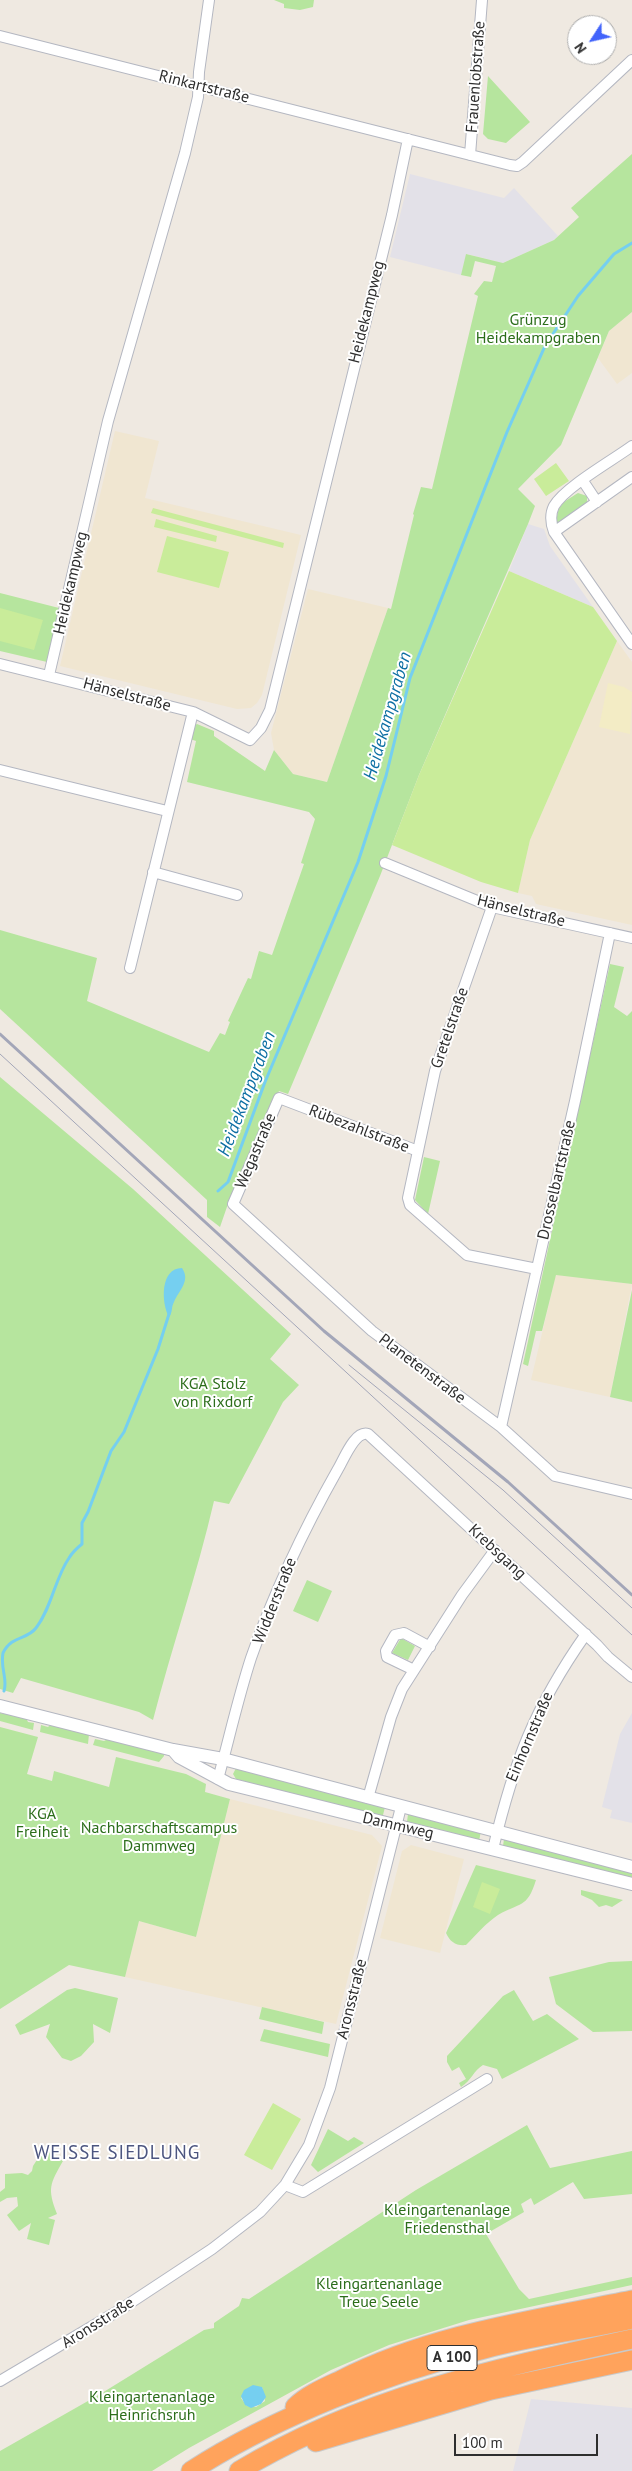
<!DOCTYPE html>
<meta charset="utf-8">
<style>
body{margin:0}
#map{position:relative;width:632px;height:2471px;overflow:hidden;background:#efe9e1;font-family:"PT Sans",sans-serif}
canvas{display:block}
.north{position:absolute;left:567px;top:15px;width:50px;height:50px;box-sizing:border-box;background:#fff;border:1px solid #ababab;border-radius:50%;rotate:235deg;font-size:14px;font-weight:700;line-height:20px;text-align:center;color:#2e2e2e}
.north::after{content:'';display:block;margin:auto;width:18px;height:22px;background:#4264fb;clip-path:polygon(50% 0,100% 100%,50% 72%,0 100%)}
.scale{position:absolute;left:454px;top:2434px;width:144px;height:22px;box-sizing:border-box;border:2px solid #2e2e2e;border-top:0;padding-left:6px;font-size:15px;line-height:18px;white-space:nowrap;color:#2e2e2e;-webkit-text-stroke:4px #fff;paint-order:stroke}
</style>
<div id="map">
<canvas width="632" height="2471"></canvas>
<div class="north">N</div>
<div class="scale">100 m</div>
</div>
<script>
const context = document.querySelector('canvas').getContext('2d');
context.lineJoin = 'round';
function fill(path, color) { context.fillStyle = color; context.fill(path, 'evenodd'); }
function stroke(path, color, width, dash) { context.strokeStyle = color; context.lineWidth = width; context.lineCap = dash ? 'butt' : 'round'; context.setLineDash(dash || []); context.stroke(path); }
function drawText(font, color, halo, rows, align = 'center') {
  context.font = font + ' "PT Sans",sans-serif'; context.lineWidth = 4; context.setLineDash([]); context.textBaseline = 'middle'; context.strokeStyle = halo; context.fillStyle = color; for (const [text, x, y, turn = 0] of rows) {
    context.save(); context.translate(x, y); context.rotate((+turn || 0) * Math.PI / 180); context.textAlign = isNaN(turn) ? turn : align; if (halo) context.strokeText(text, 0, 0); context.fillText(text, 0, 0); context.restore();
  }
}
fill(new Path2D(`
 M 410,174 L 504,198 L 514,188 L 558,236 L 554,240 L 503,263 L 467,254 L 461,275 L 390,257 Z
 M 528,524 L 544,529 L 550,546 L 593,607 L 509,571 Z
 M 632,1713 L 632,1823 L 610,1818 L 612,1810 L 602,1807 L 620,1734 Z
 M 531,2399 L 632,2408 L 632,2471 L 513,2471 Z`), '#e3e1e8');
fill(new Path2D(`
 M 632,312 L 632,373 L 617,384 L 598,358 L 609,331 Z
 M 115,431 L 159,441 L 145,498 L 301,535 L 262,695 L 257,703 L 251,708 L 237,709 L 60,666 Z
 M 308,589 L 388,608 L 327,782 L 293,774 L 274,750 L 271,733 Z
 M 617,641 L 632,662 L 632,925 L 536,904 L 532,896 L 518,893 L 530,840 Z
 M 556,1274 L 632,1284 L 610,1397 L 531,1380 Z
 M 230,1799 L 372,1835 L 382,1846 L 336,2024 L 125,1977 L 139,1921 L 196,1937 Z
 M 411,1845 L 464,1859 L 440,1953 L 380,1938 L 402,1851 Z`), '#f0e6d1');
fill(new Path2D(`
 M 274,0 L 314,0 L 313,7 L 300,10 L 284,8 L 284,4 Z
 M 488,76 L 530,122 L 506,143 L 488,139 L 483,134 Z
 M 632,154 L 632,312 L 609,331 L 561,445 L 518,489 L 535,506 L 528,524 L 419,775 L 380,876 L 288,1094 L 279,1091 L 229,1201 L 220,1227 L 207,1217 L 207,1200 L 0,1009 L 0,930 L 97,958 L 87,1001 L 209,1052 L 220,1033 L 225,1035 L 230,1022 L 228,1021 L 248,978 L 251,979 L 259,951 L 272,955 L 304,864 L 301,863 L 315,819 L 309,812 L 187,782 L 196,741 L 190,739 L 193,726 L 197,724 L 214,731 L 214,736 L 265,771 L 274,750 L 293,774 L 327,782 L 388,608 L 391,609 L 414,515 L 413,514 L 421,487 L 432,489 L 478,296 L 474,294 L 484,281 L 492,282 L 496,266 L 475,261 L 471,277 L 461,275 L 466,254 L 503,263 L 554,240 L 579,217 L 571,208 Z
 M 578,493 L 587,496 L 587,505 L 557,526 C 556,505 562,503 578,493 Z
 M 0,593 L 59,608 L 47,662 L 0,651 Z
 M 610,964 L 624,967 L 614,1007 L 627,1016 L 632,1011 L 632,1284 L 556,1275 L 542,1331 L 536,1331 L 528,1366 L 523,1364 Z
 M 0,1077 L 133,1189 L 291,1334 L 270,1359 L 299,1385 L 283,1402 L 229,1504 L 214,1501 C 197,1575 172,1646 153,1720 L 139,1712 L 21,1678 L 13,1693 L 0,1689 Z
 M 424,1157 L 440,1161 L 428,1214 L 415,1200 Z
 M 632,1290 L 632,1402 L 610,1397 Z
 M 307,1580 L 332,1591 L 318,1622 L 293,1611 Z
 M 401,1638 L 415,1646 L 408,1660 L 392,1653 Z
 M 0,1713 L 26,1718 L 28,1722 L 34,1723 L 33,1730 L 0,1721 Z
 M 51,1724 L 89,1734 L 88,1744 L 40,1732 L 41,1725 L 48,1727 Z
 M 0,1727 L 38,1737 L 27,1774 L 52,1781 L 54,1771 L 109,1787 L 116,1757 L 186,1774 L 206,1784 L 205,1792 L 230,1799 L 196,1937 L 139,1921 L 125,1977 L 69,1965 L 0,2009 Z
 M 95,1739 L 104,1741 L 108,1739 L 164,1754 L 164,1756 L 159,1762 L 93,1745 Z
 M 236,1768 L 385,1807 L 382,1819 L 236,1779 L 233,1774 Z
 M 408,1814 L 481,1831 L 479,1841 L 407,1822 Z
 M 504,1839 L 632,1870 L 632,1880 L 503,1846 Z
 M 476,1865 L 536,1880 C 527,1909 520,1902 498,1915 C 486,1923 476,1935 466,1945 C 456,1946 450,1942 446,1933 Z
 M 581,1890 L 623,1900 L 612,1907 L 606,1905 L 599,1907 L 592,1900 L 581,1895 Z
 M 632,1961 L 632,2031 L 593,2032 L 556,2004 L 549,1977 L 609,1962 Z
 M 75,1988 L 118,1998 L 110,2033 L 93,2024 L 94,2042 L 81,2056 L 71,2061 L 62,2058 L 46,2037 L 50,2024 L 20,2035 L 15,2025 L 67,1990 Z
 M 514,1990 L 533,2021 L 547,2014 L 579,2039 L 502,2079 L 497,2069 L 483,2065 C 473,2071 472,2080 461,2087 L 459,2083 L 466,2079 L 459,2067 L 452,2071 L 447,2062 L 447,2056 L 503,1996 Z
 M 262,2007 L 324,2022 L 322,2034 L 259,2019 Z
 M 264,2029 L 330,2044 L 328,2057 L 260,2041 Z
 M 527,2125 L 550,2168 L 632,2151 L 632,2194 L 584,2199 L 573,2182 L 534,2205 L 531,2198 L 521,2204 L 524,2212 L 486,2234 L 519,2289 L 529,2299 L 632,2277 L 632,2285 L 469,2320 L 389,2345 L 331,2370 L 189,2448 L 152,2471 L 0,2471 L 0,2451 L 102,2393 L 204,2330 L 214,2328 L 214,2323 L 239,2306 L 242,2298 L 249,2299 L 416,2190 ZM 262,2387 L 265,2401 L 256,2407 L 247,2406 L 241,2398 Z
 M 328,2129 L 348,2141 L 354,2137 L 364,2143 L 318,2172 L 311,2165 Z
 M 44,2149 L 63,2161 C 50,2184 47,2188 57,2214 L 48,2218 L 55,2220 L 49,2245 L 27,2239 L 31,2223 L 19,2231 L 7,2215 L 18,2206 L 17,2197 L 7,2198 L 0,2202 L 0,2192 L 5,2188 L 5,2174 L 22,2173 L 28,2175 L 32,2171 L 33,2166 Z`), '#b6e59e');
fill(new Path2D(`
 M 608,683 L 624,687 L 632,692 L 630,734 L 599,727 Z`), '#f3ecc5');
fill(new Path2D(`
 M 556,463 L 569,481 L 546,496 L 534,479 Z
 M 153,508 L 284,543 L 283,548 L 151,513 Z
 M 156,519 L 217,536 L 216,542 L 154,527 Z
 M 167,536 L 229,552 L 219,588 L 157,572 Z
 M 509,571 L 593,607 L 617,641 L 530,840 L 518,893 L 481,882 L 392,845 L 419,775 Z
 M 0,608 L 43,620 L 34,650 L 0,641 Z
 M 482,1882 L 500,1889 L 490,1914 L 473,1907 Z
 M 273,2103 L 301,2119 L 272,2170 L 244,2155 Z`), '#c9ec9a');
fill(new Path2D(`
 M 182,1268 C 191,1281 179,1290 174,1302 C 171,1307 173,1312 169,1317 C 161,1303 160,1268 182,1268 Z
 M 253,2385 L 262,2387 L 266,2397 L 261,2404 L 251,2408 L 245,2405 L 241,2396 L 244,2390 Z`), '#75cff0');
stroke(new Path2D(`
 M 218,1191 L 228,1182 L 265,1082 L 358,862 L 386,776 L 410,678 L 507,432 L 545,346 L 578,296 L 614,254 L 632,243
 M 4,1691 C 8,1679 0,1668 3,1653 C 12,1635 27,1640 36,1628 C 52,1607 55,1578 69,1558 C 72,1553 77,1548 82,1544 L 82,1523 L 88,1512 L 111,1451 L 124,1432 L 158,1349 L 169,1314`), '#75cff0', 3);
const minor = new Path2D(`
 M 0,36 L 510,165 L 517,166 L 523,162 L 632,60
 M 470,155 L 482,0
 M 632,446 C 613,460 565,487 554,506 C 550,514 551,524 554,532 L 632,644
 M 583,481 L 597,502
 M 554,532 L 632,477
 M 0,664 L 193,712 L 250,740 L 261,728 L 270,710 L 392,215 L 408,139
 M 49,675 L 108,421 L 185,153 L 198,97 L 199,72 L 209,0
 M 0,770 L 167,811
 M 385,863 L 492,907 L 632,938
 M 153,872 L 237,895
 M 492,907 L 435,1071 L 408,1198 L 410,1205 L 467,1255 L 537,1269
 M 130,968 L 193,712
 M 418,1151 L 279,1098 L 233,1204 L 372,1331 L 501,1427 L 555,1476 L 632,1494
 M 501,1427 L 575,1101 L 610,933
 M 414,1670 L 387,1657 L 386,1651 L 395,1635 L 404,1633 L 430,1647
 M 218,1779 C 229,1739 238,1698 251,1658 C 274,1592 304,1529 338,1469 C 344,1459 355,1430 368,1434 L 597,1645 L 608,1657 L 632,1677
 M 368,1798 L 391,1717 L 402,1689 L 462,1595 L 495,1550
 M 493,1849 C 514,1762 534,1708 586,1634
 M 285,2185 L 303,2192 L 487,2079
 M 0,2381 L 118,2311 L 212,2249 L 260,2212 L 285,2185 L 309,2145 L 330,2088 L 401,1807`);
const tertiary = new Path2D(`
 M 0,1706 L 173,1750 L 223,1759 L 632,1867
 M 173,1750 L 179,1757 L 229,1784 L 632,1884`);
const motorway = new Path2D(`
 M 295,2407 C 307,2395 326,2387 341,2380 C 431,2334 534,2320 632,2300
 M 316,2442 L 491,2390 L 632,2360
 M 191,2471 C 275,2417 387,2373 484,2349 C 532,2336 583,2330 632,2319
 M 239,2471 C 362,2397 493,2369 632,2339`);
stroke(minor, '#b4b7c1', 12);
stroke(tertiary, '#b4b7c1', 14);
stroke(motorway, '#c9c9c9', 21);
stroke(minor, '#fff', 10);
stroke(tertiary, '#fff', 12);
stroke(motorway, '#ffa35c', 19);
stroke(new Path2D(`
 M 0,1054 L 632,1635
 M 349,1365 L 503,1490 L 632,1608`), '#a3a6b8', 1);
stroke(new Path2D(`
 M 0,1034 L 324,1331 L 508,1482 L 632,1595`), '#a3a6b8', 3);
for (const [x, y, w] of [
 [452,2358,50]
]) { const box = new Path2D(); box.roundRect(x - w / 2, y - 12.5, w, 25, 4); context.fillStyle = '#fff'; context.fill(box); stroke(box, '#2e2e2e', 1); }
drawText('bold 15px', '#2e2e2e', null, [
 ["A 100",452,2358]
]);
drawText('16px', '#2e2e2e', '#fff', [
 ["Frauenlobstraße",476,77,-86],
 ["Rinkartstraße",204,87,14],
 ["Heidekampweg",367,312,-76],
 ["Heidekampweg",71,583,-77],
 ["Hänselstraße",127,695,15],
 ["Hänselstraße",521,911,14],
 ["Gretelstraße",450,1028,-71],
 ["Rübezahlstraße",359,1129,21],
 ["Wegastraße",256,1151,-67],
 ["Drosselbartstraße",557,1180,-77],
 ["Planetenstraße",422,1369,37],
 ["Krebsgang",497,1552,43],
 ["Widderstraße",275,1601,-68],
 ["Einhornstraße",530,1737,-67],
 ["Dammweg",398,1826,13],
 ["Aronsstraße",352,1999,-76],
 ["Aronsstraße",98,2323,-32]
]);
drawText('16px', '#2c6e1b', '#fff', [
 ["Grünzug",538,320],
 ["Heidekampgraben",538,338],
 ["KGA Stolz",213,1384],
 ["von Rixdorf",213,1402],
 ["KGA",42,1814],
 ["Freiheit",42,1832],
 ["Nachbarschaftscampus",159,1828],
 ["Dammweg",159,1846],
 ["Kleingartenanlage",447,2210],
 ["Friedensthal",447,2228],
 ["Kleingartenanlage",379,2284],
 ["Treue Seele",379,2302],
 ["Kleingartenanlage",152,2397],
 ["Heinrichsruh",152,2415]
]);
drawText('italic 18px', '#0d6fa3', '#fff', [
 ["Heidekampgraben",388,716,-74],
 ["Heidekampgraben",247,1094,-69]
]);
context.letterSpacing = '1px';
drawText('19px', '#4d5680', '#fff', [
 ["WEISSE SIEDLUNG",117,2154]
]);
context.letterSpacing = '0px';
</script>
